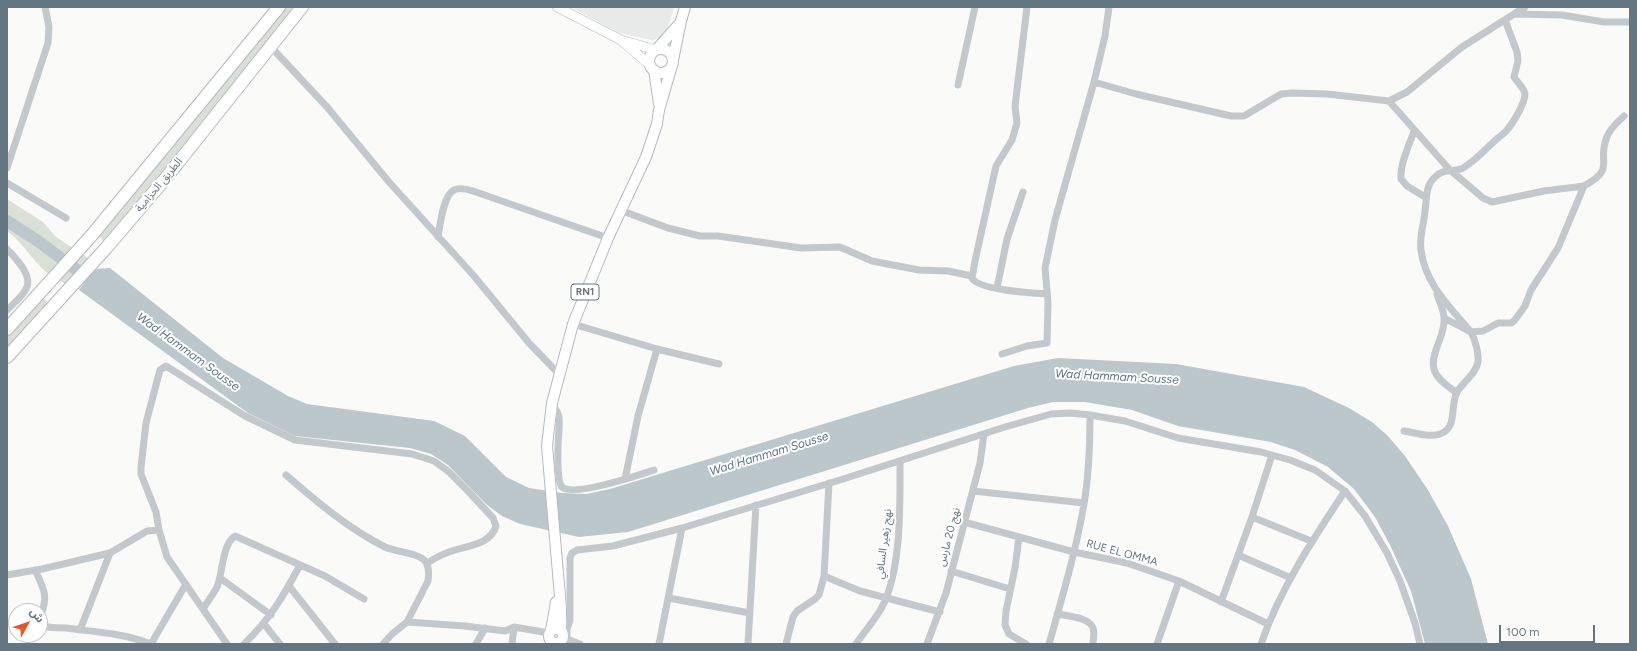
<!DOCTYPE html>
<meta charset="utf-8">
<style>
body{margin:0}
#map{position:relative;width:1637px;height:651px;overflow:hidden;background:#fafaf8;font-family:Figtree,"Noto Sans Arabic",sans-serif}
canvas{display:block}
.frame{position:absolute;inset:0;border:8px solid #657683;pointer-events:none}
.north{position:absolute;left:8px;top:603px;width:40px;height:40px;box-sizing:border-box;background:#fff;border:1px solid #c1c8cd;border-radius:50%;rotate:50deg;font-size:11px;font-weight:700;line-height:16px;text-align:center;color:#657683}
.north::after{content:'';display:block;margin:auto;width:14px;height:18px;background:#e4572e;clip-path:polygon(50% 0,100% 100%,50% 72%,0 100%)}
.scale{position:absolute;left:1499px;top:625px;width:96px;height:18px;box-sizing:border-box;border:2px solid #657683;border-top:0;padding-left:5px;font-size:12px;line-height:14px;white-space:nowrap;color:#657683;-webkit-text-stroke:3px #fff;paint-order:stroke}
</style>
<div id="map">
<canvas width="1637" height="651"></canvas>
<div class="frame"></div>
<div class="north">ش</div>
<div class="scale">100 m</div>
</div>
<script>
const context = document.querySelector('canvas').getContext('2d');
context.lineJoin = 'round';
function fill(path, color) { context.fillStyle = color; context.fill(path, 'evenodd'); }
function stroke(path, color, width, dash) { context.strokeStyle = color; context.lineWidth = width; context.lineCap = dash ? 'butt' : 'round'; context.setLineDash(dash || []); context.stroke(path); }
function drawText(font, color, halo, rows, align = 'center') {
  context.font = font + ' Figtree,"Noto Sans Arabic",sans-serif'; context.lineWidth = 4; context.setLineDash([]); context.textBaseline = 'middle'; context.strokeStyle = halo; context.fillStyle = color; for (const [text, x, y, turn = 0] of rows) {
    context.save(); context.translate(x, y); context.rotate((+turn || 0) * Math.PI / 180); context.textAlign = isNaN(turn) ? turn : align; if (halo) context.strokeText(text, 0, 0); context.fillText(text, 0, 0); context.restore();
  }
}
fill(new Path2D(`
 M 571,7 L 674,7 L 665,37 L 652,40 L 619,33 Z`), '#e8e9e9');
fill(new Path2D(`
 M 284,7 L 297,7 L 105,244 L 98,234 Z
 M 7,199 L 43,222 L 56,237 L 88,258 L 96,269 L 79,290 C 64,284 48,276 37,263 C 26,251 20,241 7,231 Z
 M 42,297 L 51,305 L 7,351 L 7,333 Z`), '#dadfd7');
fill(new Path2D(`
 M 110,268 L 223,358 L 288,396 L 307,404 L 434,421 L 465,436 L 506,477 L 529,488 L 562,493 L 586,494 L 610,489 L 1014,366 L 1058,358 L 1176,364 L 1304,387 L 1349,408 L 1372,422 L 1387,435 L 1405,456 L 1428,490 L 1448,526 L 1471,579 L 1488,644 L 1425,644 L 1411,591 L 1390,545 L 1375,517 L 1354,489 L 1328,467 L 1295,450 L 1271,442 L 1178,426 L 1132,410 L 1085,402 L 1053,402 L 1028,408 L 628,532 L 579,537 L 520,524 L 502,516 L 487,505 L 448,465 L 431,454 L 410,448 L 295,436 L 248,413 L 79,290 L 96,269 Z`), '#bbc7cb');
stroke(new Path2D(`
 M 7,221 L 38,241 L 102,289`), '#bbc7cb', 12);
const secondary = new Path2D(`
 M 557,7 L 621,40 L 656,50
 M 623,42 L 651,66`);
const primary = new Path2D(`
 M649 61a12 12 0 1 1 24 0a12 12 0 1 1-24 0Z
 M 656,50 L 680,23
 M 673,60 L 681,21 L 685,7
 M 654,70 L 659,104
 M549 636a7 7 0 1 1 14 0a7 7 0 1 1-14 0Z
 M 551,630 L 556,602
 M 561,631 L 561,608 L 547,446 L 552,403 L 573,324 L 608,238 L 646,157 L 657,124 L 659,110 L 672,65`);
const highway = new Path2D(`
 M 7,329 L 92,235 L 279,7
 M 7,357 L 107,247 L 165,179 L 302,7`);
stroke(secondary, '#b3babf', 10);
stroke(primary, '#b5babe', 12);
stroke(highway, '#b4b9bd', 14);
stroke(new Path2D(`
 M 1027,7 L 1015,106 L 1017,123 L 1012,140 L 996,166 L 975,261 L 972,278 C 978,290 1033,293 1047,294
 M 1514,14 L 1525,7
 M 271,47 L 327,107 L 389,182 L 474,276 L 529,343 L 559,374
 M 1094,82 L 1105,36 L 1109,7
 M 958,85 L 975,7
 M 1389,101 L 1449,169 L 1483,198 L 1492,202 L 1544,191 L 1584,186 C 1617,168 1596,162 1607,137 C 1610,128 1618,122 1624,116
 M 1414,131 C 1409,146 1400,163 1401,179 L 1407,186 L 1425,197
 M 7,168 L 48,43 L 49,27 L 45,7
 M 7,183 L 66,218
 M 620,210 L 668,228 L 700,236 L 718,236 L 801,248 L 840,247 L 872,261 L 919,270 L 948,271 L 972,276
 M 438,237 C 440,226 443,195 454,190 C 460,187 467,189 473,191 L 608,238
 M 7,249 C 15,258 34,276 26,289 C 22,297 13,304 7,310
 M 997,288 L 1007,239 L 1023,192
 M 1437,294 C 1439,301 1444,310 1444,318 C 1445,325 1442,332 1440,339 C 1428,368 1431,375 1457,393
 M 1444,318 L 1471,332 L 1483,331 L 1498,323 L 1511,323 L 1514,321 L 1525,306 L 1531,290 L 1558,248 L 1584,186
 M 573,324 L 657,349 L 719,364
 M 1002,354 L 1027,346 L 1047,343 L 1048,302 L 1045,268 L 1055,220 L 1094,82 L 1136,94 L 1231,116 L 1244,116 L 1281,94 L 1292,93 L 1327,94 L 1389,101 L 1407,92 L 1462,47 L 1514,14 L 1562,15 L 1604,22 L 1630,22
 M 552,403 C 554,407 558,412 559,417 C 560,427 558,438 558,448 C 558,455 557,482 562,487 C 574,497 639,475 654,470
 M 1404,431 C 1416,433 1434,439 1444,432 C 1457,424 1450,405 1457,392 C 1463,382 1476,374 1478,362 C 1479,353 1475,340 1471,332 C 1450,307 1425,284 1421,250 C 1419,237 1424,224 1425,211 C 1427,198 1425,186 1435,177 C 1445,167 1454,173 1463,168 C 1477,160 1487,147 1498,138 C 1501,135 1505,133 1507,130 C 1513,123 1525,103 1525,94 C 1524,88 1517,82 1514,77 L 1518,61 L 1517,52 L 1505,20
 M 286,475 C 317,502 349,529 385,547 C 396,552 414,552 423,559 C 430,564 429,574 428,581 L 407,622 L 392,634 L 383,644
 M 625,479 L 638,416 L 657,349
 M 829,483 L 824,576 L 860,591 L 940,612
 M 973,491 L 1084,503
 M 1252,517 L 1311,541
 M 964,522 L 1074,552 L 1127,563 L 1179,581 L 1268,624
 M 159,530 L 156,512 L 141,474 L 141,467 L 146,423 L 160,370 L 166,366 L 245,416 L 295,440 L 412,454 L 434,461 L 449,472 L 467,490 L 493,518 L 496,526 C 491,545 465,546 449,552 C 442,554 434,559 427,563
 M 1019,537 L 1015,568 L 1006,611 L 1005,625 L 1009,634 L 1026,644
 M 1238,555 L 1291,578
 M 35,570 C 44,589 49,597 40,617
 M 951,571 L 1010,589
 M 7,575 L 42,569 L 110,553 L 147,531 L 159,530 L 167,557 L 227,644
 M 220,578 L 271,615
 M 289,586 L 335,644
 M 668,598 L 750,613
 M 1221,602 L 1252,517 L 1272,455
 M 203,609 C 207,602 213,595 217,587 C 223,573 222,544 235,536 L 325,576 L 364,599
 M 1057,614 C 1067,616 1089,617 1093,628 C 1095,633 1093,639 1093,644
 M 40,621 L 42,625 C 48,629 58,627 66,628 C 95,632 123,633 151,644 L 186,584
 M 407,622 L 465,626 L 505,631 L 514,627 L 549,633
 M 264,624 L 280,644
 M 80,630 L 110,553
 M 564,638 L 580,644
 M 567,639 L 567,629 L 570,620 L 570,558 L 572,553 L 577,550 L 613,546 L 682,528 L 840,480 L 1005,427 L 1051,414 L 1070,413 L 1090,415 L 1125,421 L 1178,438 L 1261,452 L 1290,460 L 1315,470 L 1345,491 L 1365,516 L 1387,553 L 1400,581 L 1415,623 L 1420,644
 M 244,644 C 270,619 283,597 300,565
 M 476,644 L 485,628
 M 512,644 L 514,627
 M 659,644 L 682,528
 M 748,644 L 756,505
 M 786,644 L 793,617 L 797,611 L 815,599 L 819,595 L 824,576
 M 856,644 C 864,632 874,621 881,609 C 902,571 900,504 900,461
 M 927,644 L 946,593 L 980,463 L 984,434
 M 1049,644 C 1062,598 1076,551 1084,504 C 1089,474 1090,444 1090,415
 M 1157,644 L 1179,581
 M 1261,644 C 1280,589 1313,539 1345,491`), '#c3c8cc', 7);
stroke(secondary, '#fff', 9);
stroke(primary, '#fff', 10);
stroke(highway, '#fff', 12);
for (const [x, y, w] of [
 [585,292,28]
]) { const box = new Path2D(); box.roundRect(x - w / 2, y - 8, w, 16, 3); context.fillStyle = '#fff'; context.fill(box); stroke(box, '#657683', 1); }
drawText('bold 10px', '#657683', null, [
 ["RN1",585,292]
]);
drawText('11px', '#657683', '#fff', [
 ["الطريق الحزامية",159,185,-50],
 ["نهج 20 مارس",949,537,-75],
 ["نهج زهير السافي",884,544,-83],
 ["RUE EL OMMA",1122,553,15]
]);
drawText('italic 12px', '#60757c', '#fff', [
 ["Wad Hammam Sousse",188,352,36],
 ["Wad Hammam Sousse",1117,377,3],
 ["Wad Hammam Sousse",769,454,-17]
]);
</script>
